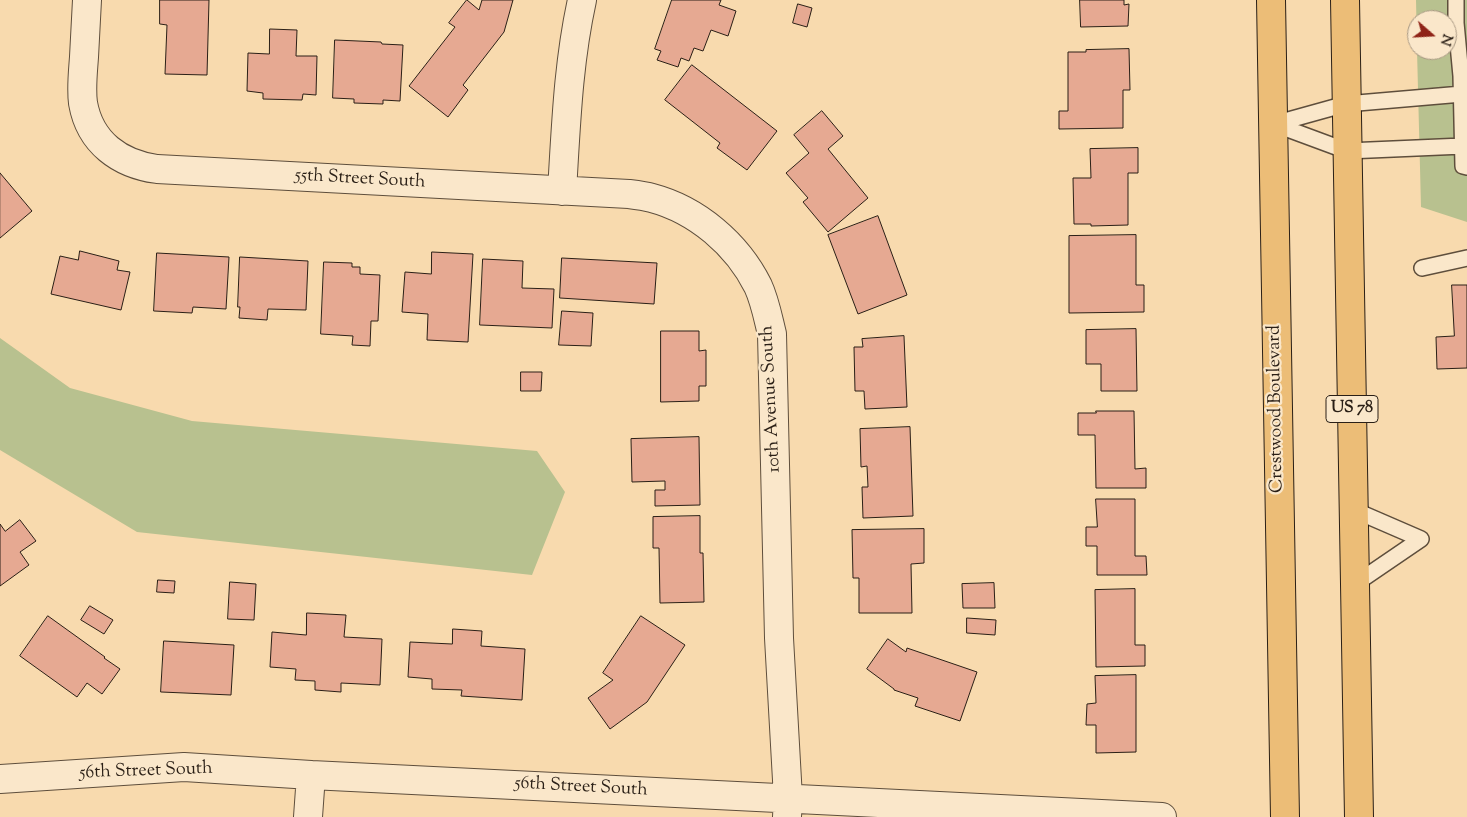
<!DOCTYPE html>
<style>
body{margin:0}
#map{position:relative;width:1467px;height:817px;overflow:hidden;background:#f8daae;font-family:"Sorts Mill Goudy",serif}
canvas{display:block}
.north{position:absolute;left:1407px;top:10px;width:50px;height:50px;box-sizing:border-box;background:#fae7ca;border:1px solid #a79782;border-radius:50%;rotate:109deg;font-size:14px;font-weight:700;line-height:20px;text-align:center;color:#2a1f16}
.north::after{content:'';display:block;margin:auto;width:18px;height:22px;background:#8f2418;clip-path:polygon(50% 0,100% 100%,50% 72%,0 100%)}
</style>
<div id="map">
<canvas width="1467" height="817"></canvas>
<div class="north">N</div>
</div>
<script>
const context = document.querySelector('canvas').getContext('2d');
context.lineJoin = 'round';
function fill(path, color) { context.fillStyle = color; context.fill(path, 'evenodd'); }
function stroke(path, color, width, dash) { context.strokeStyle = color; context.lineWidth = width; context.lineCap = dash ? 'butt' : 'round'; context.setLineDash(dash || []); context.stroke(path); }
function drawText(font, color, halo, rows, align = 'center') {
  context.font = font + ' "Sorts Mill Goudy",serif'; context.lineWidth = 4.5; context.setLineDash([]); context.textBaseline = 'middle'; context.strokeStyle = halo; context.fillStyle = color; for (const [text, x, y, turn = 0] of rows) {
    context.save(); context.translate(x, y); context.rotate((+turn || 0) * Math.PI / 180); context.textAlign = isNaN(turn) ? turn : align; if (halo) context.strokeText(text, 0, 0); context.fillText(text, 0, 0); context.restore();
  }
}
fill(new Path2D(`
 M 1416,0 L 1467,0 L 1467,222 L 1421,207 L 1417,50 L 1447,50 L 1447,20 L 1417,20 L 1417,48 Z
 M 0,338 L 70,388 L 192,421 L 537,451 L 565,492 L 532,575 L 137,532 L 0,450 Z`), '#b8c18f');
const building = new Path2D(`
 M 160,0 L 209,0 L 207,75 L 165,74 L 167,25 L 160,24 Z
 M 467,0 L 479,10 L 482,0 L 513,0 L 504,32 L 463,85 L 468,90 L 448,117 L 409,86 L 455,27 L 449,23 Z
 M 672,0 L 721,0 L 719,5 L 736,11 L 728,36 L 711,30 L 703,51 L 694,48 L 689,61 L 681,58 L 678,67 L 657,60 L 661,51 L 655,49 Z
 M 1080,0 L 1124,0 L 1124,5 L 1129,4 L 1128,26 L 1081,27 Z
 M 798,4 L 812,8 L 807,27 L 793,23 Z
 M 270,29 L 297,30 L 296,56 L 317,56 L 316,95 L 303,94 L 302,100 L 263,99 L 263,93 L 247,91 L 248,53 L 269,54 Z
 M 335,40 L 381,42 L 382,44 L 403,45 L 400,101 L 383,100 L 383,104 L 354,103 L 354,99 L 333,98 Z
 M 1129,49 L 1130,90 L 1123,90 L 1123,128 L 1059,129 L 1059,111 L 1068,111 L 1068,52 L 1086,52 L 1086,50 Z
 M 692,65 L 777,131 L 747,170 L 717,148 L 720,143 L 665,100 Z
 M 822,111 L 843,136 L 828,149 L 868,198 L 828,232 L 803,202 L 808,198 L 786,173 L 809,153 L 794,135 Z
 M 1138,148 L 1138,173 L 1128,173 L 1128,225 L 1091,226 L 1091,224 L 1074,224 L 1073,178 L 1091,178 L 1090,149 Z
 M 0,173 L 32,211 L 0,238 Z
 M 878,216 L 907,295 L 858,314 L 828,235 Z
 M 1136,235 L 1136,285 L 1144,285 L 1144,312 L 1069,313 L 1069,236 Z
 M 80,251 L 119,261 L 117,270 L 130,272 L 121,310 L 51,294 L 60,256 L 78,260 Z
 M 432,252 L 473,254 L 468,342 L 427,340 L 428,314 L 402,312 L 405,272 L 431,274 Z
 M 157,253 L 229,257 L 226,309 L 193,307 L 192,313 L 154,311 Z
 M 240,257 L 308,261 L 306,310 L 268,309 L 267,320 L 239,318 L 240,307 L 238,307 Z
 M 562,258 L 657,263 L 654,304 L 560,298 Z
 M 483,259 L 523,261 L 522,288 L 554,289 L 552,328 L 480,325 Z
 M 324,262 L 352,263 L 352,267 L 360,267 L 360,274 L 380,275 L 378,321 L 371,321 L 370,346 L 352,345 L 353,336 L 321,334 Z
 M 1452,285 L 1467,285 L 1467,368 L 1437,369 L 1436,337 L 1454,336 Z
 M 562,311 L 593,313 L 591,346 L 559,345 Z
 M 1136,329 L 1137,391 L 1101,391 L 1101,364 L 1086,364 L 1086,330 Z
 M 661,331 L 699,331 L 699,351 L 706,350 L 706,386 L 699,386 L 699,401 L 661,402 Z
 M 904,336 L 907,407 L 865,409 L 864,391 L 855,391 L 854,347 L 863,347 L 862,339 Z
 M 521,372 L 542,372 L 541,391 L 521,391 Z
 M 1096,411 L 1134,411 L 1135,469 L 1146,468 L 1146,488 L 1096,488 L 1095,435 L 1078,435 L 1078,413 L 1096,413 Z
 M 910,427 L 913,516 L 863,518 L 862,487 L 868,487 L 867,466 L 861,467 L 860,429 Z
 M 699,437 L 700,505 L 655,506 L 655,490 L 665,490 L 665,481 L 632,482 L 631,439 Z
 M 1096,499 L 1135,499 L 1135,556 L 1146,556 L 1147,575 L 1097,575 L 1097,546 L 1086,546 L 1086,527 L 1097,527 Z
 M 700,516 L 700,553 L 703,553 L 704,602 L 660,603 L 659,548 L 653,548 L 653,517 Z
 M 20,520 L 36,541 L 20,552 L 29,565 L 0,586 L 0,524 L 5,531 Z
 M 924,529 L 924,563 L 911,564 L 912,613 L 859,613 L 859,578 L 853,578 L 852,530 Z
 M 158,580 L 175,581 L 174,593 L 157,592 Z
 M 230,582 L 256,584 L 254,620 L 228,619 Z
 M 994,583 L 995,608 L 963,608 L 962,584 Z
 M 1135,589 L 1135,645 L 1145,645 L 1145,666 L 1096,667 L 1095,590 Z
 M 90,606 L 113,620 L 104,634 L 81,620 Z
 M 307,613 L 346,615 L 344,637 L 382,639 L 380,685 L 341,683 L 341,692 L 315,690 L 315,681 L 295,680 L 296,669 L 270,667 L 272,632 L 306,635 Z
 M 48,616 L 105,657 L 104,658 L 120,669 L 102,694 L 87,683 L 77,697 L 20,656 Z
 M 641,616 L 685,645 L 647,702 L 610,729 L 588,698 L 613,680 L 603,673 Z
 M 967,618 L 996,620 L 995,635 L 967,633 Z
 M 453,629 L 482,631 L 481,646 L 525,649 L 522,700 L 461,696 L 462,690 L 432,689 L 432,679 L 408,677 L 410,642 L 452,644 Z
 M 888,639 L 906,652 L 907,648 L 977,672 L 960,721 L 915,706 L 918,698 L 894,690 L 894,689 L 867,669 Z
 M 164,641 L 234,645 L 231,695 L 161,692 Z
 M 1136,675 L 1136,752 L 1096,753 L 1096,725 L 1086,725 L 1087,704 L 1096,703 L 1095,676 Z`);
fill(building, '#e6a992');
stroke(building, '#2a1f16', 1);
const lane = new Path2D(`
 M 1456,0 L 1456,23 L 1461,76 L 1463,166 L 1467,167
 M 1274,124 L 1347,151 L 1463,146
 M 1274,124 L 1346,104 L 1462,94
 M 1422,268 L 1467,258
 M 1354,510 L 1421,539 L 1355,584`);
const street = new Path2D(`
 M 87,0 C 86,19 85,38 84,57 C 83,72 81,88 83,103 C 90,143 120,164 157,169 L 629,194 C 637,195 645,196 652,198 C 697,210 737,244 758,286 C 765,301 768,318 772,334 L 779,638 L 788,798 L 787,817
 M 562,191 C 566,126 568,64 582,0
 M 0,779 L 184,767 L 311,775 L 1162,817
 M 308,817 L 311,775`);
const primary = new Path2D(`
 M 1271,0 L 1285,817
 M 1345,0 L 1359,817`);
stroke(lane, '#5e4e3c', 18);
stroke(street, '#5e4e3c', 30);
stroke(primary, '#2a1f16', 30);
stroke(lane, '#fae7ca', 15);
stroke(street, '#fae7ca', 28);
stroke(primary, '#ecbd77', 28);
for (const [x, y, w] of [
 [1352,409,52]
]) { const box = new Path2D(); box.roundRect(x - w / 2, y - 13.5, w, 27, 4); context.fillStyle = '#fae7ca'; context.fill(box); stroke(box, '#2a1f16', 1); }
drawText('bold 16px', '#2a1f16', null, [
 ["US 78",1352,409]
]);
drawText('18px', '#2a1f16', '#fae7ca', [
 ["55th Street South",360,180,3],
 ["10th Avenue South",772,399,-93],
 ["Crestwood Boulevard",1277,409,-91],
 ["56th Street South",146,772,-2],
 ["56th Street South",581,788,3]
]);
</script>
